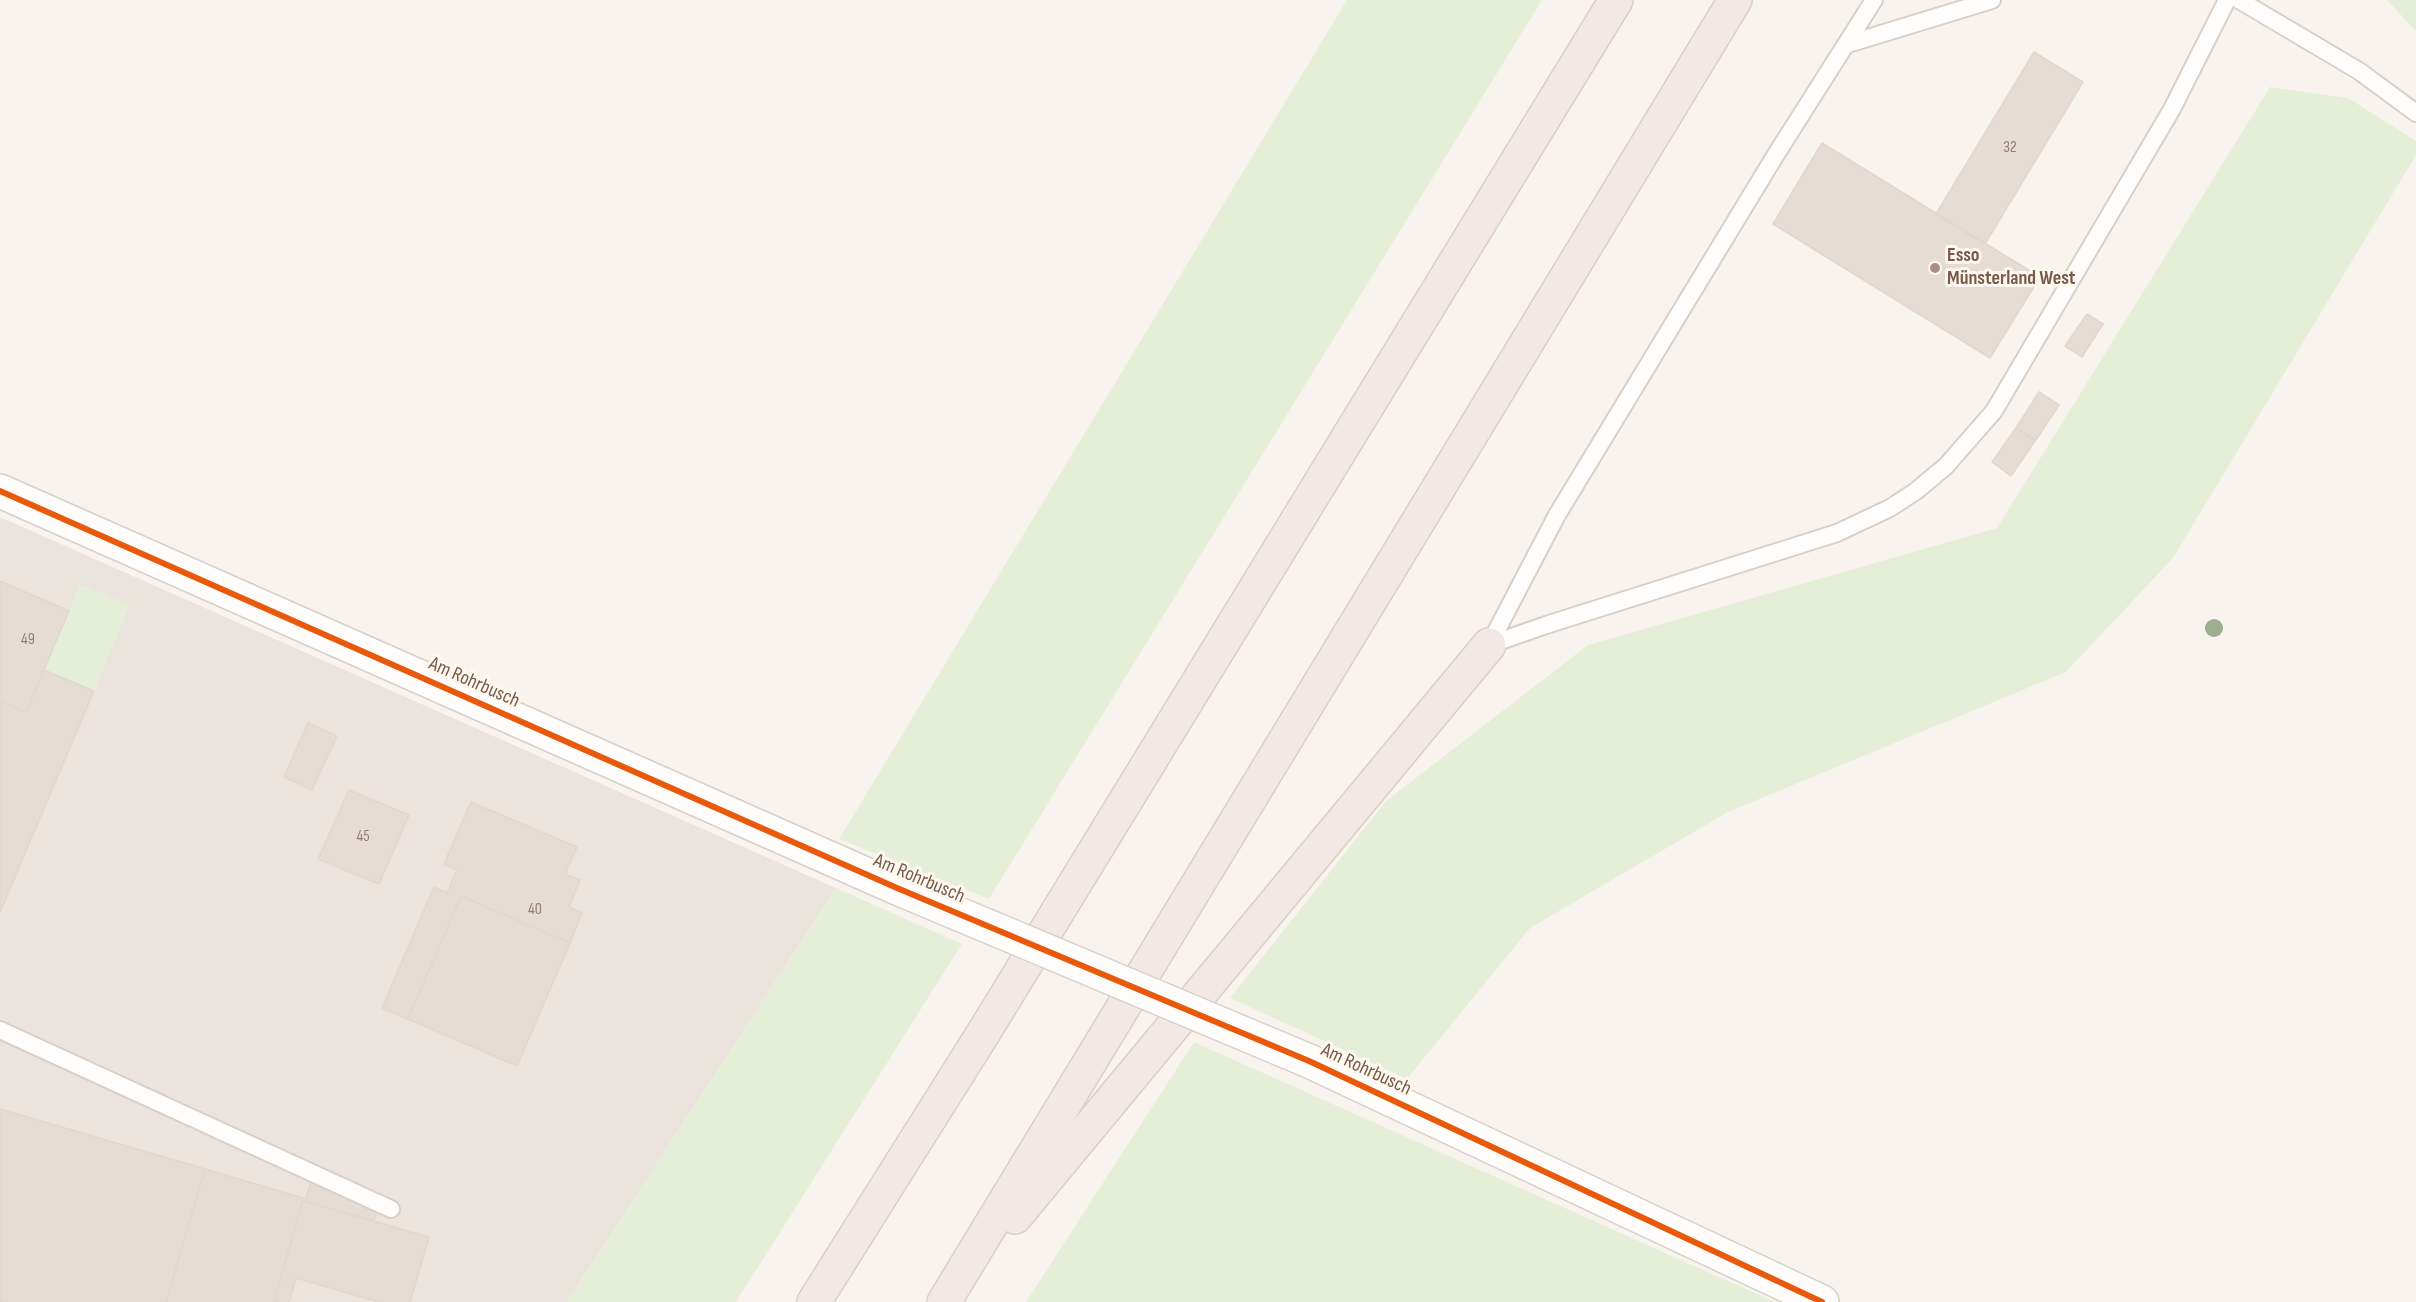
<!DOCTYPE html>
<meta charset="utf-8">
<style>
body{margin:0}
canvas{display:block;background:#f8f3ee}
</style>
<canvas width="2416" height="1302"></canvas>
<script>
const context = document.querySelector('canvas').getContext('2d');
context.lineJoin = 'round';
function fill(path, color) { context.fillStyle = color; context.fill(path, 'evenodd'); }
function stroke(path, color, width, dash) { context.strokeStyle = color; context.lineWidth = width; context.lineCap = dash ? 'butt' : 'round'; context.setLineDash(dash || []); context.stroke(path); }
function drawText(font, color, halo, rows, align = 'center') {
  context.font = font + ' "Sofia Sans Condensed",sans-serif'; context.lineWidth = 6; context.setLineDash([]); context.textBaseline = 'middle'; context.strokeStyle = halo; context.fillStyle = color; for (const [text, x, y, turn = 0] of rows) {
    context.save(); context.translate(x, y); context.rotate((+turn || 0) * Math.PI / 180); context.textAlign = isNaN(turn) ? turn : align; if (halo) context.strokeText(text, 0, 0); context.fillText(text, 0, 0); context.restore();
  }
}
fill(new Path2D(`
 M 0,517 L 836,888 L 567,1302 L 0,1302 Z`), '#ebe3de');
fill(new Path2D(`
 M 1347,0 L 1542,0 L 989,899 L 839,839 Z
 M 2387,0 L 2416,0 L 2416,31 Z
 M 2270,87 L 2348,98 L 2416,141 L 2416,155 L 2173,558 L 2066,672 L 1728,812 L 1530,928 L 1407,1079 L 1230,998 L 1386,801 L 1588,645 L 1997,528 Z
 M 80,584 L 130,605 L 94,691 L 44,670 Z
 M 836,888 L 962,944 L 736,1302 L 567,1302 Z
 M 1194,1042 L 1775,1302 L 1026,1302 Z`), '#e5efd8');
const building = new Path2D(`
 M 2034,52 L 2083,82 L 1985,244 L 1936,214 Z
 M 1822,143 L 2040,277 L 1990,358 L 1773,224 Z
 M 2087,314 L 2103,324 L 2082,357 L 2065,346 Z
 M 2039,392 L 2059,405 L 2036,440 L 2016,428 Z
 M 2016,428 L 2035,441 L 2011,476 L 1992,462 Z
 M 0,581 L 69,611 L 26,712 L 0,701 Z
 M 44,670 L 94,691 L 0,912 L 0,701 L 26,712 Z
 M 308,723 L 337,736 L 312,790 L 284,777 Z
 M 349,790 L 409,815 L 379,884 L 318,859 Z
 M 471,802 L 577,847 L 565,874 L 580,880 L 569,907 L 582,913 L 570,943 L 461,896 L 408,1019 L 382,1008 L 434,887 L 447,893 L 457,870 L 444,864 Z
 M 461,896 L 570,943 L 517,1066 L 408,1019 Z
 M 0,1109 L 205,1169 L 166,1302 L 0,1302 Z
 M 205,1169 L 303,1198 L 274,1302 L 166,1302 Z
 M 312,1179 L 379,1208 L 373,1221 L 305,1201 Z
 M 303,1201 L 429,1237 L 410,1302 L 379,1302 L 296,1278 L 289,1302 L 274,1302 Z`);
fill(building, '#e5dcd5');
stroke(building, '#e1d6d0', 1.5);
const lane = new Path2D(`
 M 2239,0 L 2359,71 L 2416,113
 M 1848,44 L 1992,0
 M 1489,645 L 1546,625 L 1837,533 L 1890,508 L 1916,491 L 1946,466 L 1994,411 L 2172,109 L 2227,0
 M 1489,645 L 1557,515 L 1775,156 L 1874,0
 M 0,1030 L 391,1209`);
const street = new Path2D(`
 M 0,491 L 897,888
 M 1309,1061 L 1822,1302`);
const highway = new Path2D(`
 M 1015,1217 L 1489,645
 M 814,1302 L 984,1032 L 1616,0
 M 944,1302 L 1735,0`);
stroke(lane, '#d7d0ca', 20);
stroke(street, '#d7d0ca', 36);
stroke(highway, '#dad0ca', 36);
stroke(lane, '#fefdfc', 16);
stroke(street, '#fefdfc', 33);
stroke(highway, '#f2e9e6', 33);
const streetBridge = new Path2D(`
 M 897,888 L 1309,1061`);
stroke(streetBridge, '#d7d0ca', 36, []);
stroke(streetBridge, '#fefdfc', 33);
stroke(new Path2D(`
 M 0,491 L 897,888 L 1309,1061 L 1822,1302`), '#e8590c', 6);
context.fillStyle = '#9daf8e';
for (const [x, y] of [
 [2214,628]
]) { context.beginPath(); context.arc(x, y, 9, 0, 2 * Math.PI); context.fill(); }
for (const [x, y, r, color] of [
 [1935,268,6,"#a59084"]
]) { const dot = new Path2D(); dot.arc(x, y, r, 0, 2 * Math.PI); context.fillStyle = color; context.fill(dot); stroke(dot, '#fff8ef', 2); }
drawText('16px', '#957c70', null, [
 ["32",2010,148],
 ["49",28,640],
 ["45",363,837],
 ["40",535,910]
]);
drawText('bold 20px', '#785a4b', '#fff8ef', [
 ["Esso",1947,256],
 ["Münsterland West",1947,279]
], 'left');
drawText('20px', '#785a4b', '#fff8ef', [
 ["Am Rohrbusch",474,683,24],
 ["Am Rohrbusch",919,879,23],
 ["Am Rohrbusch",1366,1070,25]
]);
</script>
